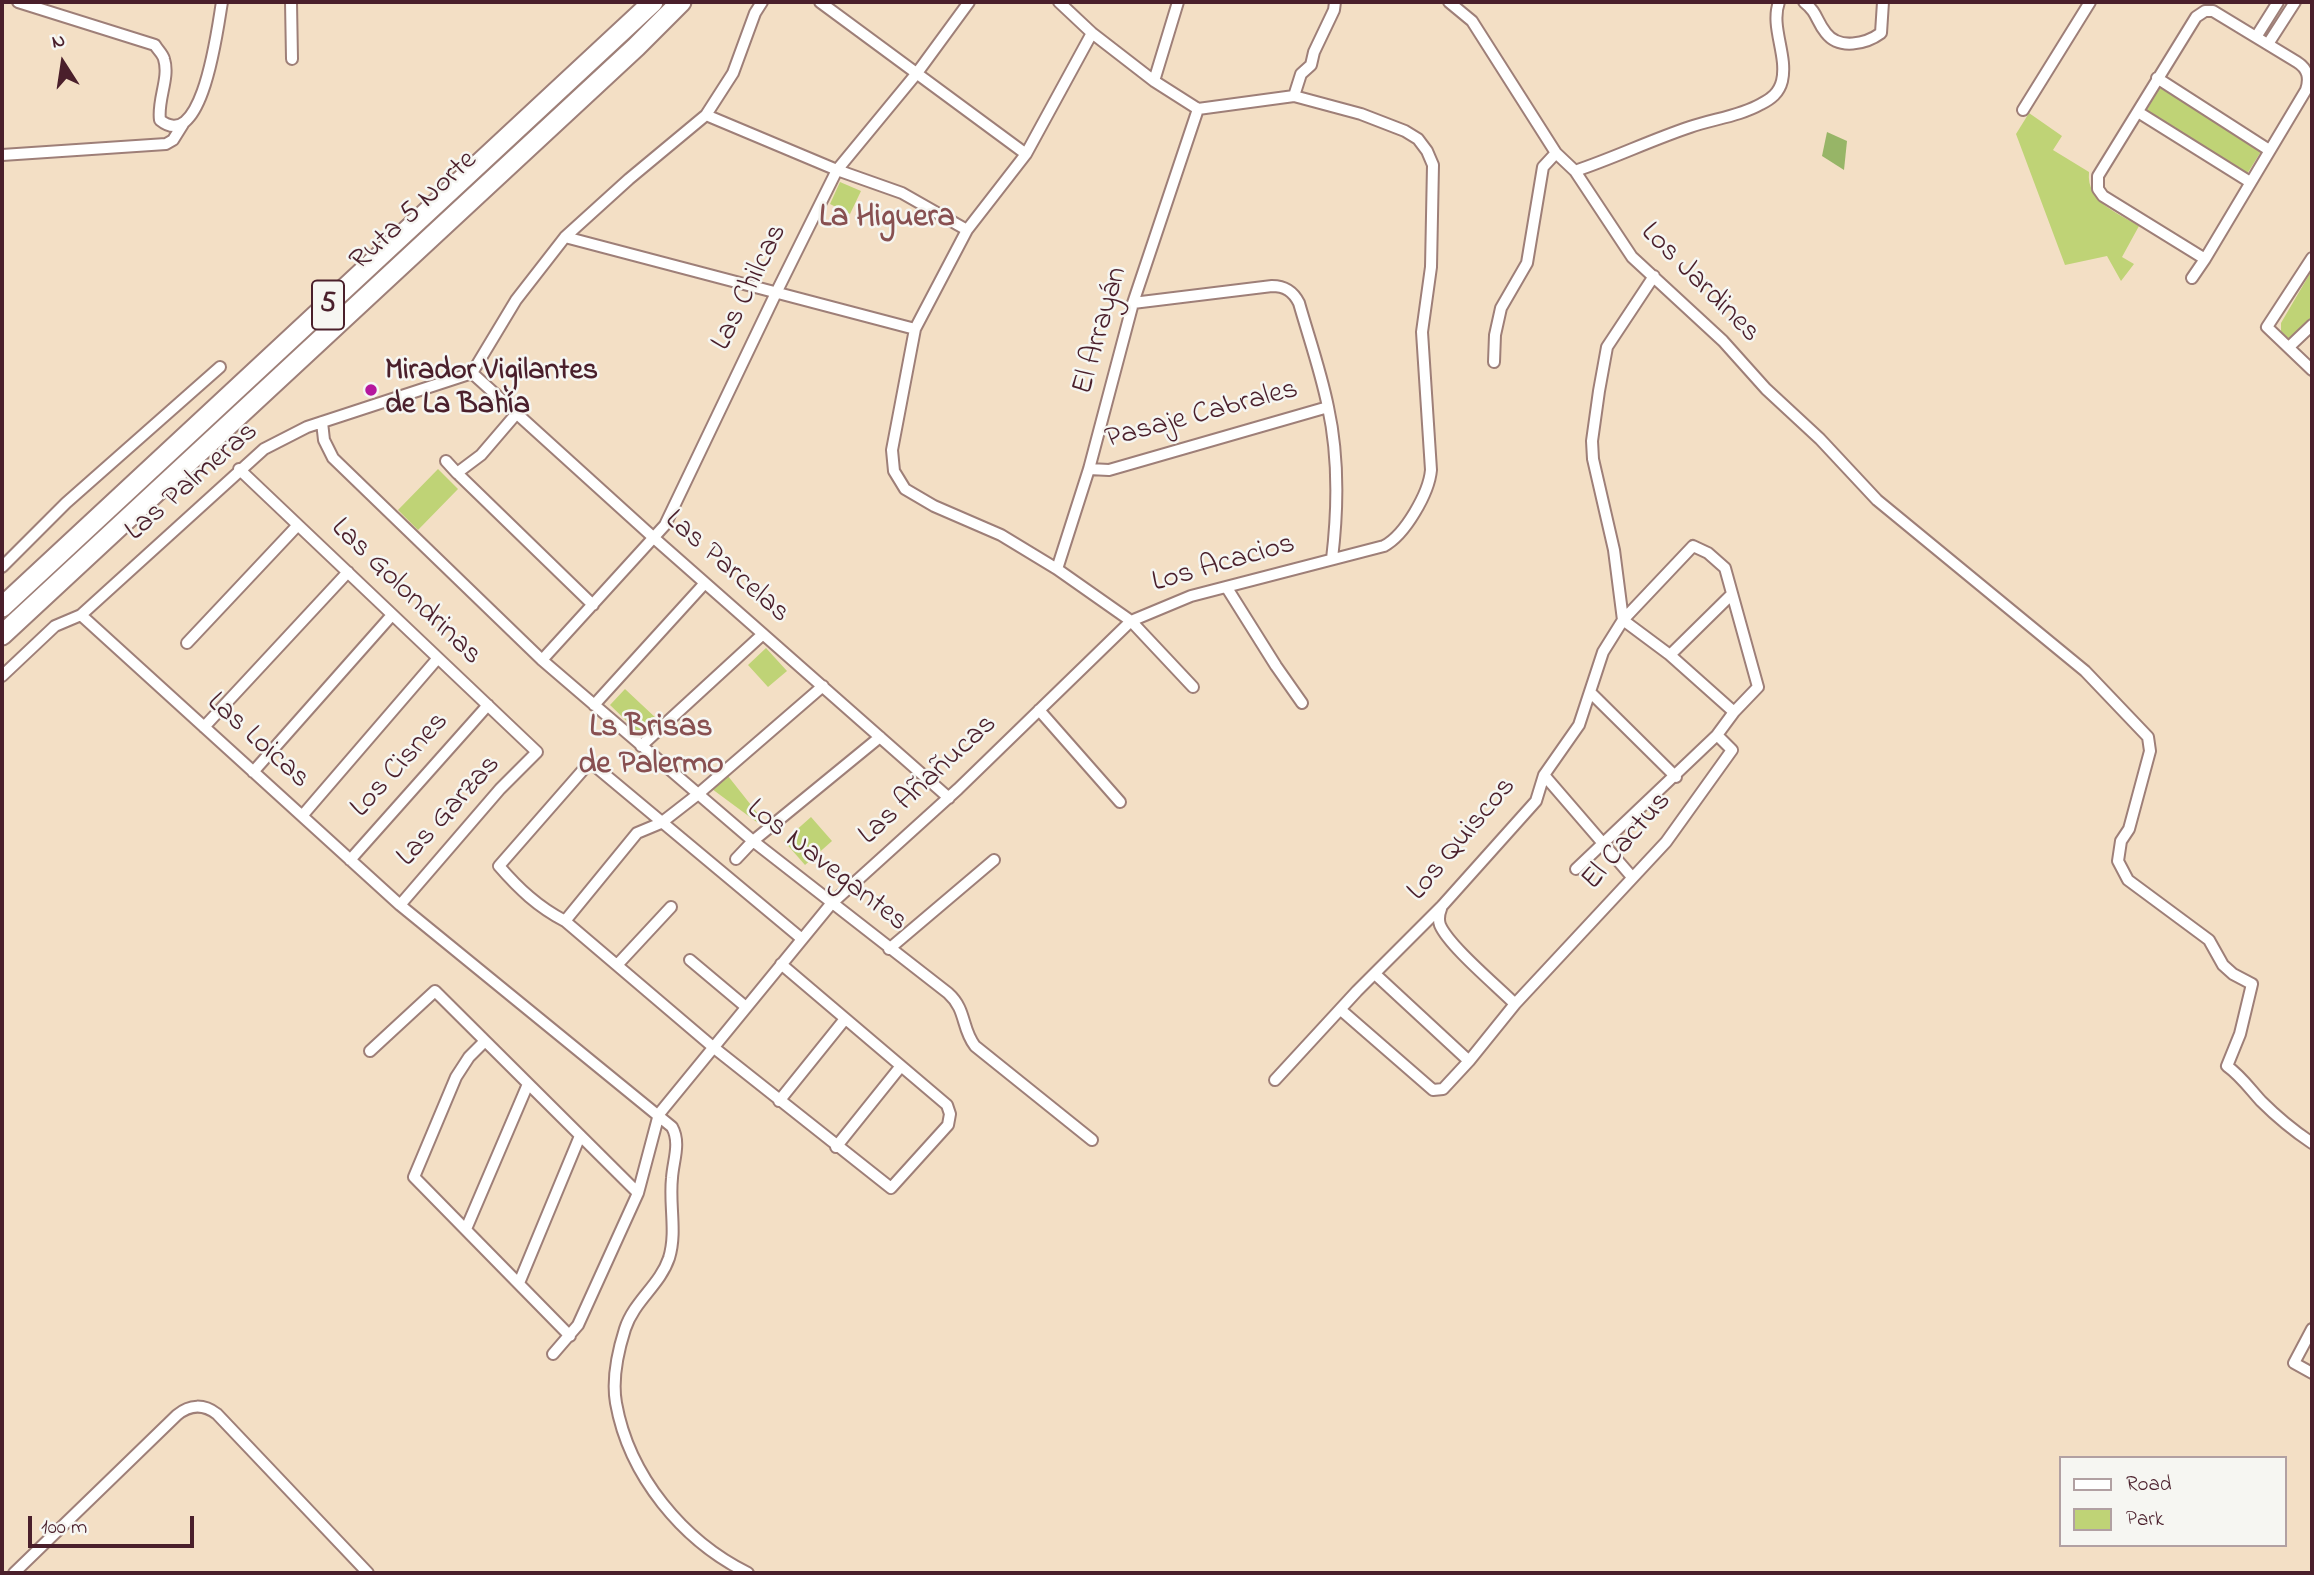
<!DOCTYPE html>
<meta charset="utf-8">
<style>
body{margin:0}
#map{position:relative;width:2314px;height:1575px;overflow:hidden;background:#f3dfc5;font-family:"Indie Flower",sans-serif}
canvas{display:block}
.frame{position:absolute;inset:0;border:4px solid #4a1f2b;pointer-events:none}
.legend{position:absolute;left:2059px;top:1456px;width:228px;height:91px;box-sizing:border-box;background:#f6f6f2;border:2px solid #b1a0a2;margin:0;padding:9px 12px;list-style:none;font-size:21px;color:#4a1f2b}
.legend li{display:flex;align-items:center;gap:14px;height:35px}
.legend b{width:35px;border:2px solid #b1a0a2}
.north{position:absolute;left:28px;top:28px;width:70px;height:70px;-webkit-text-stroke:5px #f6f6f2;paint-order:stroke;rotate:348deg;font-size:19px;font-weight:700;line-height:28px;text-align:center;color:#4a1f2b}
.north::after{content:'';display:block;margin:auto;width:24px;height:32px;background:#4a1f2b;clip-path:polygon(50% 0,100% 100%,50% 72%,0 100%)}
.scale{position:absolute;left:28px;top:1516px;width:166px;height:32px;box-sizing:border-box;border:4px solid #4a1f2b;border-top:0;padding-left:9px;font-size:21px;line-height:24px;white-space:nowrap;color:#4a1f2b;-webkit-text-stroke:5px #f6f6f2;paint-order:stroke}
</style>
<div id="map">
<canvas width="2314" height="1575"></canvas>
<div class="frame"></div>
<ul class="legend">
<li><b style="height:9px;background:#fff"></b>Road</li>
<li><b style="height:19px;background:#bfd376"></b>Park</li>
</ul>
<div class="north">N</div>
<div class="scale">100 m</div>
</div>
<script>
const context = document.querySelector('canvas').getContext('2d');
context.lineJoin = 'round';
function fill(path, color) { context.fillStyle = color; context.fill(path, 'evenodd'); }
function stroke(path, color, width, dash) { context.strokeStyle = color; context.lineWidth = width; context.lineCap = dash ? 'butt' : 'round'; context.setLineDash(dash || []); context.stroke(path); }
function drawText(font, color, halo, rows, align = 'center') {
  context.font = font + ' "Indie Flower",sans-serif'; context.lineWidth = 5; context.setLineDash([]); context.textBaseline = 'middle'; context.strokeStyle = halo; context.fillStyle = color; for (const [text, x, y, turn = 0] of rows) {
    context.save(); context.translate(x, y); context.rotate((+turn || 0) * Math.PI / 180); context.textAlign = isNaN(turn) ? turn : align; if (halo) context.strokeText(text, 0, 0); context.fillText(text, 0, 0); context.restore();
  }
}
fill(new Path2D(`
 M 2160,88 L 2262,150 L 2247,174 L 2146,111 Z
 M 2029,113 L 2062,136 L 2053,150 L 2089,172 C 2086,202 2118,213 2139,226 L 2122,257 L 2134,264 L 2121,281 L 2107,256 L 2065,265 L 2016,134 Z
 M 840,182 L 861,191 L 850,214 L 830,204 Z
 M 2312,270 L 2312,317 L 2300,328 L 2302,331 L 2291,341 L 2281,331 L 2281,323 Z
 M 438,469 L 458,489 L 418,530 L 398,510 Z
 M 766,648 L 787,671 L 768,687 L 748,665 Z
 M 625,689 L 657,719 L 642,736 L 610,705 Z
 M 728,776 L 762,819 L 758,823 L 712,789 Z
 M 811,817 L 832,841 L 805,865 L 784,841 Z`), '#bfd376');
fill(new Path2D(`
 M 1827,132 L 1847,141 L 1844,170 L 1822,156 Z`), '#97b567');
const street = new Path2D(`
 M 18,2 L 155,45 C 157,49 163,54 164,59 C 170,78 157,100 160,120 C 203,155 218,24 222,2
 M 291,2 L 292,59
 M 820,2 L 1026,154
 M 1449,2 L 1472,21 L 1556,153 L 1575,171 L 1632,257 L 1723,341 L 1766,389 L 1820,439 L 1877,500 L 2085,671 L 2148,737 L 2150,751 L 2129,829 L 2121,841 L 2118,861 L 2128,880 L 2209,940 L 2223,965 L 2233,974 L 2252,984 L 2240,1034 L 2227,1066 C 2241,1076 2250,1089 2261,1101 C 2277,1117 2294,1131 2312,1143
 M 1804,2 C 1818,13 1816,21 1826,33 C 1839,50 1866,44 1881,33 L 1883,2
 M 2205,11 L 2213,11 L 2297,62 C 2308,69 2310,78 2306,90 L 2205,259 L 2103,196 L 2098,189 L 2098,176 L 2196,17 Z
 M 1092,33 L 1026,154 L 967,230 L 915,329 L 892,450 L 894,471 L 905,489 L 934,506 L 1001,535 L 1057,569 L 1131,621 L 1193,687
 M 2256,37 L 2278,2
 M 2268,44 L 2295,2
 M 2157,78 L 2269,150
 M 1154,81 L 1178,2
 M 1294,96 L 1301,74 L 1311,65 L 1314,52 L 1334,10 L 1335,2
 M 2023,110 L 2090,2
 M 2138,112 L 2250,182
 M 706,115 L 837,170 L 902,193 L 967,230
 M 2,155 L 166,144 L 173,140 L 183,124
 M 1575,171 C 1614,158 1651,140 1690,127 C 1713,119 1740,116 1761,104 C 1771,99 1779,93 1782,81 C 1788,55 1770,27 1779,2
 M 565,237 L 915,329
 M 2312,258 L 2267,327 L 2312,370
 M 2192,278 L 2205,259
 M 1133,303 L 1272,286 C 1285,286 1293,291 1299,303 C 1309,338 1321,372 1328,407 C 1339,457 1338,509 1332,559
 M 2289,347 L 2312,325
 M 1494,362 L 1495,335 L 1501,308 L 1527,263 L 1543,167 L 1556,153
 M 472,373 L 654,538 L 949,798
 M 322,422 L 324,440 L 333,458 L 542,660 L 753,841 L 948,993 C 967,1010 961,1028 975,1046 L 1092,1140
 M 446,461 L 457,473 L 481,455 L 517,413
 M 239,469 L 537,752 L 500,789 L 400,905
 M 1089,469 L 1109,470 L 1328,407
 M 457,473 L 593,605
 M 2,567 L 66,503 L 220,367
 M 1057,569 L 1089,469 L 1133,303 L 1198,109
 M 1227,588 L 1276,666 L 1302,703
 M 81,615 L 400,905 L 672,1127 C 681,1143 673,1161 672,1178 C 669,1205 677,1232 669,1258 C 660,1285 634,1301 625,1329 C 618,1351 612,1380 616,1403 C 629,1476 683,1541 748,1573
 M 187,643 L 298,525
 M 1670,655 L 1732,594
 M 542,660 L 665,525 L 776,293 L 837,170 L 917,73 L 969,2
 M 2,676 L 55,626 L 81,615 L 264,449 L 307,427 L 472,373 L 516,300 L 565,237 L 629,179 L 706,115 L 733,73 L 755,13 L 762,2
 M 1590,692 L 1676,777
 M 594,705 L 705,583
 M 1039,710 L 1120,802
 M 204,727 L 348,572
 M 641,746 L 763,634
 M 253,772 L 392,615
 M 1544,775 L 1632,877
 M 302,816 L 438,658
 M 736,859 L 753,841 L 880,737
 M 350,860 L 488,705
 M 1576,869 L 1717,735
 M 1441,909 C 1439,914 1438,919 1440,925 C 1449,946 1497,986 1515,1004
 M 565,921 L 637,833 L 661,823 L 697,795 L 823,686
 M 889,949 L 994,860
 M 690,960 L 746,1007
 M 618,964 L 671,907
 M 781,964 L 947,1105 L 950,1114 L 948,1125 L 891,1188 L 713,1047 L 565,921 C 538,907 519,889 499,866 L 590,762 L 802,939
 M 1375,974 L 1469,1061
 M 1341,1010 L 1433,1090 L 1443,1089 L 1469,1061 L 1515,1004 L 1666,842 L 1732,750 L 1717,735 L 1734,712 L 1758,687 L 1725,568 L 1708,553 L 1693,546 L 1623,620 L 1670,655 L 1734,712
 M 485,1041 L 469,1057 L 456,1077 L 414,1177 L 570,1336
 M 370,1051 L 435,991 L 638,1193
 M 1275,1080 L 1357,991 L 1442,906 L 1536,801 L 1544,775 L 1579,725 L 1603,652 L 1623,620 L 1614,550 L 1593,459 L 1592,441 L 1599,391 L 1607,347 L 1654,276
 M 779,1101 L 845,1019
 M 836,1147 L 901,1066
 M 466,1229 L 528,1084
 M 519,1283 L 580,1136
 M 2312,1329 L 2294,1363 L 2312,1373
 M 553,1354 L 578,1325 L 638,1193 L 659,1114 L 831,904 L 958,789 L 1131,621 L 1191,596 L 1384,546 C 1405,535 1429,493 1431,470 L 1422,332 L 1431,267 L 1433,165 L 1427,151 L 1418,139 L 1405,131 L 1361,114 L 1294,96 L 1198,109 L 1154,81 L 1092,33 L 1059,2
 M 14,1573 L 177,1415 C 190,1404 204,1404 217,1414 L 368,1573`);
const highway = new Path2D(`
 M 2,607 L 653,2
 M 2,635 L 636,47 L 681,2`);
stroke(street, '#9e7f78', 14);
stroke(highway, '#9e7f78', 23);
stroke(street, '#fff', 10);
stroke(highway, '#fff', 19);
for (const [x, y, r, color] of [
 [371,390,7,"#b5179e"]
]) { const dot = new Path2D(); dot.arc(x, y, r, 0, 2 * Math.PI); context.fillStyle = color; context.fill(dot); stroke(dot, '#f6f6f2', 2.5); }
for (const [x, y, w] of [
 [328,305,32]
]) { const box = new Path2D(); box.roundRect(x - w / 2, y - 24.5, w, 49, 5); context.fillStyle = '#f6f6f2'; context.fill(box); stroke(box, '#4a1f2b', 2); }
drawText('bold 28px', '#4a1f2b', null, [
 ["5",328,305]
]);
drawText('30px', '#4a1f2b', '#f6f6f2', [
 ["Ruta 5 Norte",415,212,-43],
 ["Los Jardines",1699,284,45],
 ["Las Chilcas",751,288,-64],
 ["El Arrayán",1102,331,-74],
 ["Pasaje Cabrales",1202,416,-15],
 ["Las Palmeras",193,483,-41],
 ["Los Acacios",1224,565,-16],
 ["Las Parcelas",726,568,41],
 ["Las Golondrinas",405,593,44],
 ["Las Loicas",257,742,42],
 ["Los Cisnes",401,766,-48],
 ["Las Añañucas",929,781,-43],
 ["Las Garzas",450,812,-48],
 ["Los Quiscos",1463,840,-50],
 ["El Cactus",1628,842,-49],
 ["Los Navegantes",826,867,38]
]);
drawText('bold 30px', '#4a1f2b', '#f6f6f2', [
 ["Mirador Vigilantes",385,373],
 ["de La Bahía",385,407]
], 'left');
drawText('bold 32px', '#885051', '#f6f6f2', [
 ["La Higuera",887,220],
 ["Ls Brisas",651,730],
 ["de Palermo",651,767]
]);
</script>
